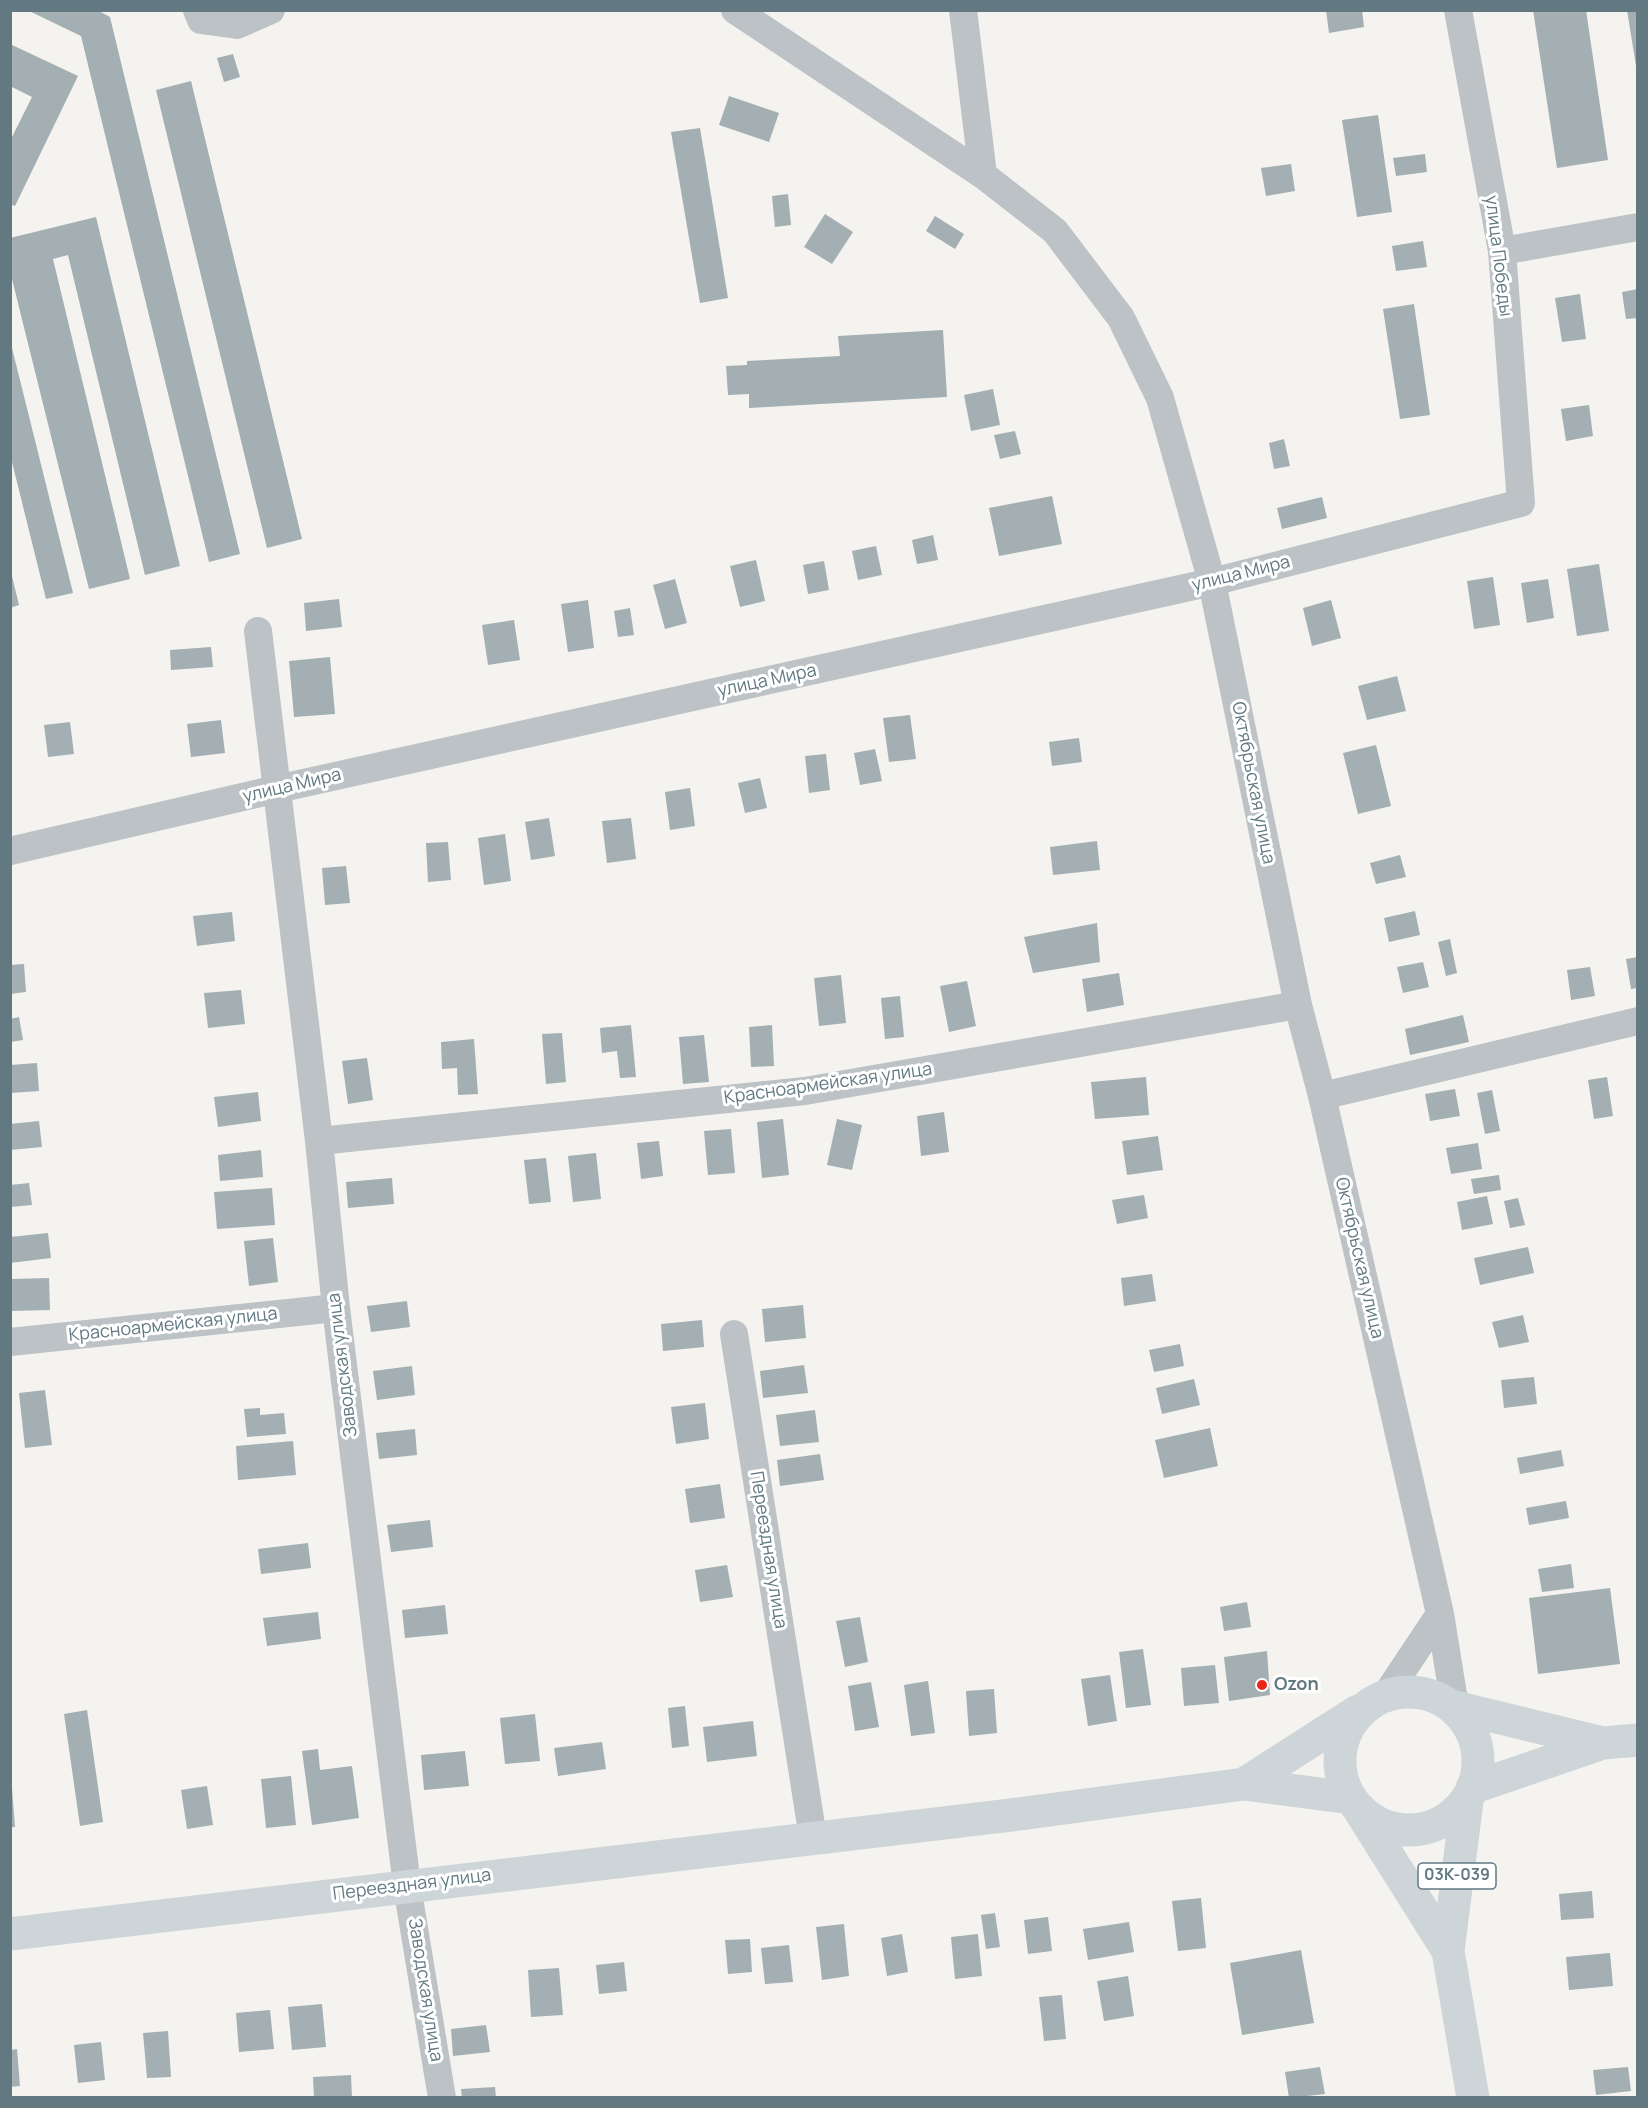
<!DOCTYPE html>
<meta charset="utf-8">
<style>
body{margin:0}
#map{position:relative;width:1648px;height:2108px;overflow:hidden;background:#f4f3ef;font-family:Manrope,sans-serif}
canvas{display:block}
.frame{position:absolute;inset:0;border:12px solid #627982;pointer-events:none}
</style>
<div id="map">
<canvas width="1648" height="2108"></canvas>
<div class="frame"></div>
</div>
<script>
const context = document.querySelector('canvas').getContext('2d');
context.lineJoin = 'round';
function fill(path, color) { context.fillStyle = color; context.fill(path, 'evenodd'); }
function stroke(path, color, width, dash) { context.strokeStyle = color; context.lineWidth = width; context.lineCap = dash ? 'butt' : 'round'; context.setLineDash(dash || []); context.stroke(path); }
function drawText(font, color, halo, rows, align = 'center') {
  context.font = font + ' Manrope,sans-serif'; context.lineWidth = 6; context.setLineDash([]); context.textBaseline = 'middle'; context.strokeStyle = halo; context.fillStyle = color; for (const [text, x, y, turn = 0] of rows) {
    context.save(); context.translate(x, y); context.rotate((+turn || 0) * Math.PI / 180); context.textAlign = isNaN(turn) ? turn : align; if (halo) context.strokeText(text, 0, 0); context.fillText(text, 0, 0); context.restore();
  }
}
fill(new Path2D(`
 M 27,10 L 97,10 L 110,17 L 240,554 L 209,562 L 81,36 Z
 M 1326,10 L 1362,10 L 1364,27 L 1329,33 Z
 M 1533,10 L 1586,10 L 1608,160 L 1557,168 Z
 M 1627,10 L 1638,10 L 1638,66 L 1636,66 Z
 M 10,44 L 78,76 L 15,206 L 10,204 L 10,141 L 32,97 L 10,86 Z
 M 233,54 L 240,77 L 224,82 L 217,58 Z
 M 191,81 L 302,539 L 267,548 L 156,90 Z
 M 729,96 L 779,113 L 769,142 L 719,125 Z
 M 1378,115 L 1392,212 L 1357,217 L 1342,120 Z
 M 700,128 L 728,298 L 700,303 L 671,132 Z
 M 1425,154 L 1427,172 L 1396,176 L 1393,158 Z
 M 1291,164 L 1295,191 L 1266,196 L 1261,168 Z
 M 788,194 L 791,225 L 775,227 L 772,196 Z
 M 825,214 L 853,232 L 832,264 L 804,247 Z
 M 935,216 L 964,234 L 955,249 L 926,231 Z
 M 96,217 L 180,566 L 145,575 L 68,255 L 53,259 L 130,579 L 89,589 L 10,271 L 10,238 Z
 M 1423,241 L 1427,267 L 1396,271 L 1392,246 Z
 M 1638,289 L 1638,318 L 1626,319 L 1622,292 Z
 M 1580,294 L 1586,339 L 1562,342 L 1555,298 Z
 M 1414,304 L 1430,415 L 1400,419 L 1383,309 Z
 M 943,330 L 947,397 L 749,408 L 749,394 L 728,395 L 726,366 L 747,365 L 747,361 L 840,356 L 838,336 Z
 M 10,340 L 73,593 L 46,599 L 10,454 Z
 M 993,389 L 1000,425 L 971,431 L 964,395 Z
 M 1589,405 L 1593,436 L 1566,441 L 1561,409 Z
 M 1015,431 L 1021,454 L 1000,459 L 994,435 Z
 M 1284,439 L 1290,466 L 1274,469 L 1269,443 Z
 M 1052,496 L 1062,544 L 999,556 L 989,508 Z
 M 1322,497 L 1327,518 L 1282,529 L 1277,508 Z
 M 933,535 L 938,560 L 917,564 L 912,540 Z
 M 876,546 L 882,575 L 858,580 L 852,551 Z
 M 756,560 L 765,601 L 740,607 L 730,566 Z
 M 824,561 L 829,590 L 808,594 L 803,565 Z
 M 1599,564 L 1609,631 L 1577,636 L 1567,569 Z
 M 11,572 L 19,605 L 10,608 L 10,573 Z
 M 1493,577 L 1500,625 L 1474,629 L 1467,581 Z
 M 675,579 L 687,623 L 665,629 L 653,585 Z
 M 1548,579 L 1554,618 L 1527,623 L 1521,583 Z
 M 339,599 L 342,627 L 306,631 L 304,603 Z
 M 588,600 L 594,648 L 568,652 L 561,604 Z
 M 1331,600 L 1341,638 L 1312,646 L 1303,608 Z
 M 630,608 L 634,635 L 618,637 L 614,611 Z
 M 514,620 L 520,660 L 488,665 L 482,625 Z
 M 211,647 L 213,667 L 171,670 L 170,650 Z
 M 330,657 L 335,714 L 294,717 L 289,661 Z
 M 1397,676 L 1406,711 L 1367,720 L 1358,686 Z
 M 910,715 L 916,759 L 889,762 L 883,718 Z
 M 221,720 L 225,753 L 191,757 L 187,724 Z
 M 70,722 L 74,754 L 48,757 L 44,725 Z
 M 1079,738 L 1082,762 L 1052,766 L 1049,742 Z
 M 1376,745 L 1391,806 L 1358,814 L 1343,753 Z
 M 875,749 L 882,781 L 860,785 L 854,753 Z
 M 826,754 L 830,790 L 809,793 L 805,756 Z
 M 760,778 L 767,808 L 745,813 L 738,783 Z
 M 690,788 L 695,826 L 670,830 L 665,792 Z
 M 549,818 L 555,856 L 531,860 L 525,822 Z
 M 631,818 L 636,859 L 607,863 L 602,821 Z
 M 505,834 L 511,881 L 484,885 L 478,838 Z
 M 1097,841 L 1100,870 L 1053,875 L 1050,847 Z
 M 448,842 L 451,880 L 428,882 L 426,843 Z
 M 1400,855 L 1406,877 L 1376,884 L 1370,863 Z
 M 346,866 L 350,903 L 325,905 L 322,868 Z
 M 1415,911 L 1420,935 L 1389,942 L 1384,918 Z
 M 232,912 L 235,941 L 197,946 L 193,916 Z
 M 1097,923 L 1100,962 L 1033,973 L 1024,937 Z
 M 1450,939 L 1457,973 L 1446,976 L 1438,942 Z
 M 1638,957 L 1638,988 L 1631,989 L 1626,959 Z
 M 1423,962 L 1429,987 L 1403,993 L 1397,967 Z
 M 24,964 L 26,992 L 10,994 L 10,965 Z
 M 1590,967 L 1595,996 L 1571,1000 L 1567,970 Z
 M 1119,973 L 1124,1005 L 1087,1012 L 1082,979 Z
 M 841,975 L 846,1023 L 819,1026 L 814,978 Z
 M 967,981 L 976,1026 L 949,1032 L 940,986 Z
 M 241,990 L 245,1024 L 208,1028 L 204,993 Z
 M 900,996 L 904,1037 L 885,1039 L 881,998 Z
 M 1463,1015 L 1469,1042 L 1410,1055 L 1405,1029 Z
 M 19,1017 L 23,1040 L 10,1042 L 10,1019 Z
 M 631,1025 L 636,1077 L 620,1078 L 617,1051 L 602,1053 L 600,1028 Z
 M 772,1025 L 774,1066 L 751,1067 L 749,1027 Z
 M 562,1033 L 566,1082 L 546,1084 L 542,1034 Z
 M 704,1035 L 709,1082 L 683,1084 L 679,1037 Z
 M 474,1039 L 478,1094 L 458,1095 L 457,1068 L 442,1069 L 441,1042 Z
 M 367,1058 L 373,1100 L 348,1104 L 342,1061 Z
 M 37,1063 L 39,1091 L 10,1093 L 10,1065 Z
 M 1146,1077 L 1149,1115 L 1095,1119 L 1091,1082 Z
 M 1607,1077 L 1613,1116 L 1594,1119 L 1588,1080 Z
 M 1455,1089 L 1460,1116 L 1430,1121 L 1425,1094 Z
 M 1492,1090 L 1500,1131 L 1485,1134 L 1477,1093 Z
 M 258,1092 L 261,1121 L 218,1127 L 214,1097 Z
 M 944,1112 L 949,1152 L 921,1156 L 917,1116 Z
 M 783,1119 L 789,1175 L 762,1178 L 757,1122 Z
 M 837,1119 L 862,1125 L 852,1170 L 827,1165 Z
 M 39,1121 L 42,1147 L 10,1150 L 10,1124 Z
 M 731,1129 L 735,1173 L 708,1175 L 704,1131 Z
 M 1158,1136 L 1163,1170 L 1127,1175 L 1122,1141 Z
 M 659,1141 L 663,1176 L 641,1179 L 637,1143 Z
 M 1478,1143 L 1482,1169 L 1451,1174 L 1446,1148 Z
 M 261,1150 L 263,1177 L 220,1181 L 218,1155 Z
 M 596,1153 L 601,1199 L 573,1202 L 568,1156 Z
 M 546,1158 L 551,1202 L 529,1204 L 524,1160 Z
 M 1499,1175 L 1501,1190 L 1474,1194 L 1471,1179 Z
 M 392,1178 L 394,1204 L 348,1208 L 346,1182 Z
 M 29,1183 L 32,1205 L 10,1207 L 10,1185 Z
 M 272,1188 L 275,1225 L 217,1229 L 214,1192 Z
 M 1144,1195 L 1148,1218 L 1117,1224 L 1112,1200 Z
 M 1487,1196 L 1493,1224 L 1462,1230 L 1457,1202 Z
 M 1518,1198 L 1525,1225 L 1510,1228 L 1504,1201 Z
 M 48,1233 L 51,1258 L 10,1263 L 10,1237 Z
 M 273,1238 L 278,1282 L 249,1286 L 244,1241 Z
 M 1528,1247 L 1534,1273 L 1480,1285 L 1474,1258 Z
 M 1152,1274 L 1156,1301 L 1124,1306 L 1121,1278 Z
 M 49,1278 L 50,1310 L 10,1311 L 10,1279 Z
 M 407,1301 L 410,1327 L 371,1332 L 367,1306 Z
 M 803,1305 L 806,1338 L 765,1342 L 762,1309 Z
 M 1523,1315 L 1529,1342 L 1499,1348 L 1492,1322 Z
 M 702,1320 L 704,1347 L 663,1351 L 661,1324 Z
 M 1180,1344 L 1184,1366 L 1154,1372 L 1149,1350 Z
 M 804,1365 L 808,1393 L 763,1398 L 760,1371 Z
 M 412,1366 L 415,1395 L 377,1400 L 373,1371 Z
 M 1534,1377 L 1537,1404 L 1504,1408 L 1501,1380 Z
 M 1194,1379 L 1200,1405 L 1162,1414 L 1156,1388 Z
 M 45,1390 L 52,1445 L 25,1448 L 19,1393 Z
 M 705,1403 L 709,1439 L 676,1444 L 671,1407 Z
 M 260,1408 L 260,1415 L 284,1413 L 286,1434 L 247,1437 L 244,1409 Z
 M 815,1410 L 819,1442 L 780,1446 L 776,1415 Z
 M 1210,1428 L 1218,1466 L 1164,1478 L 1155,1440 Z
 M 415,1429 L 417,1455 L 379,1459 L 376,1433 Z
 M 293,1441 L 296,1475 L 238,1480 L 236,1446 Z
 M 1561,1450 L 1564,1466 L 1520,1474 L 1517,1458 Z
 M 820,1454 L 824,1480 L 780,1486 L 777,1460 Z
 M 720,1484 L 725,1518 L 690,1523 L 685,1489 Z
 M 1566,1501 L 1569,1518 L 1529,1525 L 1526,1508 Z
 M 430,1520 L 433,1547 L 391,1552 L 387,1525 Z
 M 308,1543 L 311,1568 L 261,1574 L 258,1549 Z
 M 1571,1564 L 1574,1588 L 1542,1592 L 1538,1569 Z
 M 727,1565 L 733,1597 L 700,1602 L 695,1570 Z
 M 1610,1588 L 1620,1664 L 1538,1674 L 1529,1598 Z
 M 1247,1602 L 1251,1627 L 1224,1631 L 1220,1607 Z
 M 445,1605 L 448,1634 L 405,1638 L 402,1610 Z
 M 318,1612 L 321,1639 L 267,1646 L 263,1618 Z
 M 860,1617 L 868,1662 L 845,1667 L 836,1621 Z
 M 1143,1649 L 1151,1705 L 1126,1708 L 1119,1652 Z
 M 1267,1651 L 1270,1695 L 1229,1701 L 1224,1657 Z
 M 1215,1665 L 1219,1703 L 1184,1706 L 1181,1668 Z
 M 1110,1675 L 1117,1721 L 1088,1726 L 1081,1679 Z
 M 928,1681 L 935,1733 L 911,1736 L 904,1685 Z
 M 871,1682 L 879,1727 L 855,1731 L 848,1686 Z
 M 994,1689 L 997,1733 L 969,1736 L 966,1691 Z
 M 685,1706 L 689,1746 L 672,1748 L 668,1708 Z
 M 87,1710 L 103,1822 L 80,1826 L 64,1714 Z
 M 535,1714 L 540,1761 L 505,1764 L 500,1718 Z
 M 753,1721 L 757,1756 L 707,1762 L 703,1727 Z
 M 602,1742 L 606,1769 L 558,1776 L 554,1748 Z
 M 318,1749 L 320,1770 L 352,1766 L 359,1818 L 312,1825 L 302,1751 Z
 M 465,1751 L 469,1786 L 424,1790 L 421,1755 Z
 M 291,1776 L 296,1825 L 266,1828 L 261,1779 Z
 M 207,1786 L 213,1825 L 187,1829 L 181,1790 Z
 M 12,1788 L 15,1827 L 10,1827 L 10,1789 Z
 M 1592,1891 L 1594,1918 L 1561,1920 L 1559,1894 Z
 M 1201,1898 L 1206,1948 L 1178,1951 L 1172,1901 Z
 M 995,1913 L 1000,1947 L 986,1949 L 981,1915 Z
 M 1048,1917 L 1052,1951 L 1028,1954 L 1024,1920 Z
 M 1129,1922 L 1134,1952 L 1088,1960 L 1083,1929 Z
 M 844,1924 L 849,1976 L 822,1980 L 816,1927 Z
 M 902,1934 L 908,1972 L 887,1976 L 881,1938 Z
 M 978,1934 L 982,1976 L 955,1979 L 951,1937 Z
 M 750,1939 L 752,1972 L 728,1974 L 725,1940 Z
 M 789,1945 L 793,1982 L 765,1984 L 761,1948 Z
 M 1301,1950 L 1314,2023 L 1242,2035 L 1230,1963 Z
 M 1610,1953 L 1613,1986 L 1569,1990 L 1566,1957 Z
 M 624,1962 L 627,1991 L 599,1994 L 596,1965 Z
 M 559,1968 L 563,2015 L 531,2017 L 528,1970 Z
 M 1128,1976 L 1134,2016 L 1104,2021 L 1097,1981 Z
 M 1062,1995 L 1066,2039 L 1044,2041 L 1039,1997 Z
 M 322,2004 L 326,2047 L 292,2050 L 288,2007 Z
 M 270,2010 L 274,2049 L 239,2052 L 236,2013 Z
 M 486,2025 L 490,2052 L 453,2056 L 451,2029 Z
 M 168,2031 L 171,2077 L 147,2078 L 143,2033 Z
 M 101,2042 L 105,2080 L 78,2083 L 74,2045 Z
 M 17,2049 L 20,2086 L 10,2087 L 10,2050 Z
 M 1320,2067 L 1325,2094 L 1289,2098 L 1285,2072 Z
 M 1628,2067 L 1631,2091 L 1596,2095 L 1593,2070 Z
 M 351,2075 L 352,2098 L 314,2098 L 313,2077 Z
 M 495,2087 L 496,2098 L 462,2098 L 461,2089 Z`), '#a3afb2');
stroke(new Path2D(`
 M 197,10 L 201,20 L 237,25 L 271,10
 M 735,10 L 983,175 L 1055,231 L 1121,318 L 1160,398 L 1212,582 L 1298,1005 L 1322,1096 L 1440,1614 L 1455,1707
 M 963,10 L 983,175
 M 1502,251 L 1638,227
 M 258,631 L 319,1141 L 336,1308 L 407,1886 L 442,2098
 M 10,851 L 277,789 L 1212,582 L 1521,503 L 1502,251 L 1458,10
 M 1322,1096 L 1638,1021
 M 319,1141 L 805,1091 L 1298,1005
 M 734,1334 L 813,1838
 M 10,1342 L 336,1308
 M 1386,1695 L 1440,1614`), '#bcc2c5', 28);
stroke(new Path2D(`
 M1340 1761a69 69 0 1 1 138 0a69 69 0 1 1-138 0Z
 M 1455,1707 L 1603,1743
 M 1244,1784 L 1358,1711
 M 1472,1788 L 1603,1743 L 1638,1740
 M 1467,1801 L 1448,1951 L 1473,2098
 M 1360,1811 L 1448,1951
 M 10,1934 L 1011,1815 L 1244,1784 L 1351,1798`), '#cdd5d8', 33);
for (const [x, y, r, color] of [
 [1262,1685,6,"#ea251a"]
]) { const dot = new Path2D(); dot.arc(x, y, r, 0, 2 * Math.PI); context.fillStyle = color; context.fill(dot); stroke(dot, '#fff', 2); }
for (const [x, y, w] of [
 [1457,1876,78]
]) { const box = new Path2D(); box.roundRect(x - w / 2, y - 13, w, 26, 4.5); context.fillStyle = '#fff'; context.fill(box); stroke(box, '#627982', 1.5); }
drawText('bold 16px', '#627982', null, [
 ["03К-039",1457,1876]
]);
drawText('18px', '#627982', '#fff', [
 ["улица Победы",1498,256,83],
 ["улица Мира",1241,574,-14],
 ["улица Мира",767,681,-12],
 ["Октябрьская улица",1253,783,79],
 ["улица Мира",292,786,-13],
 ["Красноармейская улица",828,1084,-8],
 ["Октябрьская улица",1359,1258,77],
 ["Красноармейская улица",173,1325,-6],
 ["Заводская улица",343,1365,-97],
 ["Переездная улица",768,1550,81],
 ["Переездная улица",412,1885,-7],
 ["Заводская улица",425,1990,81]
]);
drawText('bold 18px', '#627982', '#fff', [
 ["Ozon",1274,1685]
], 'left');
</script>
